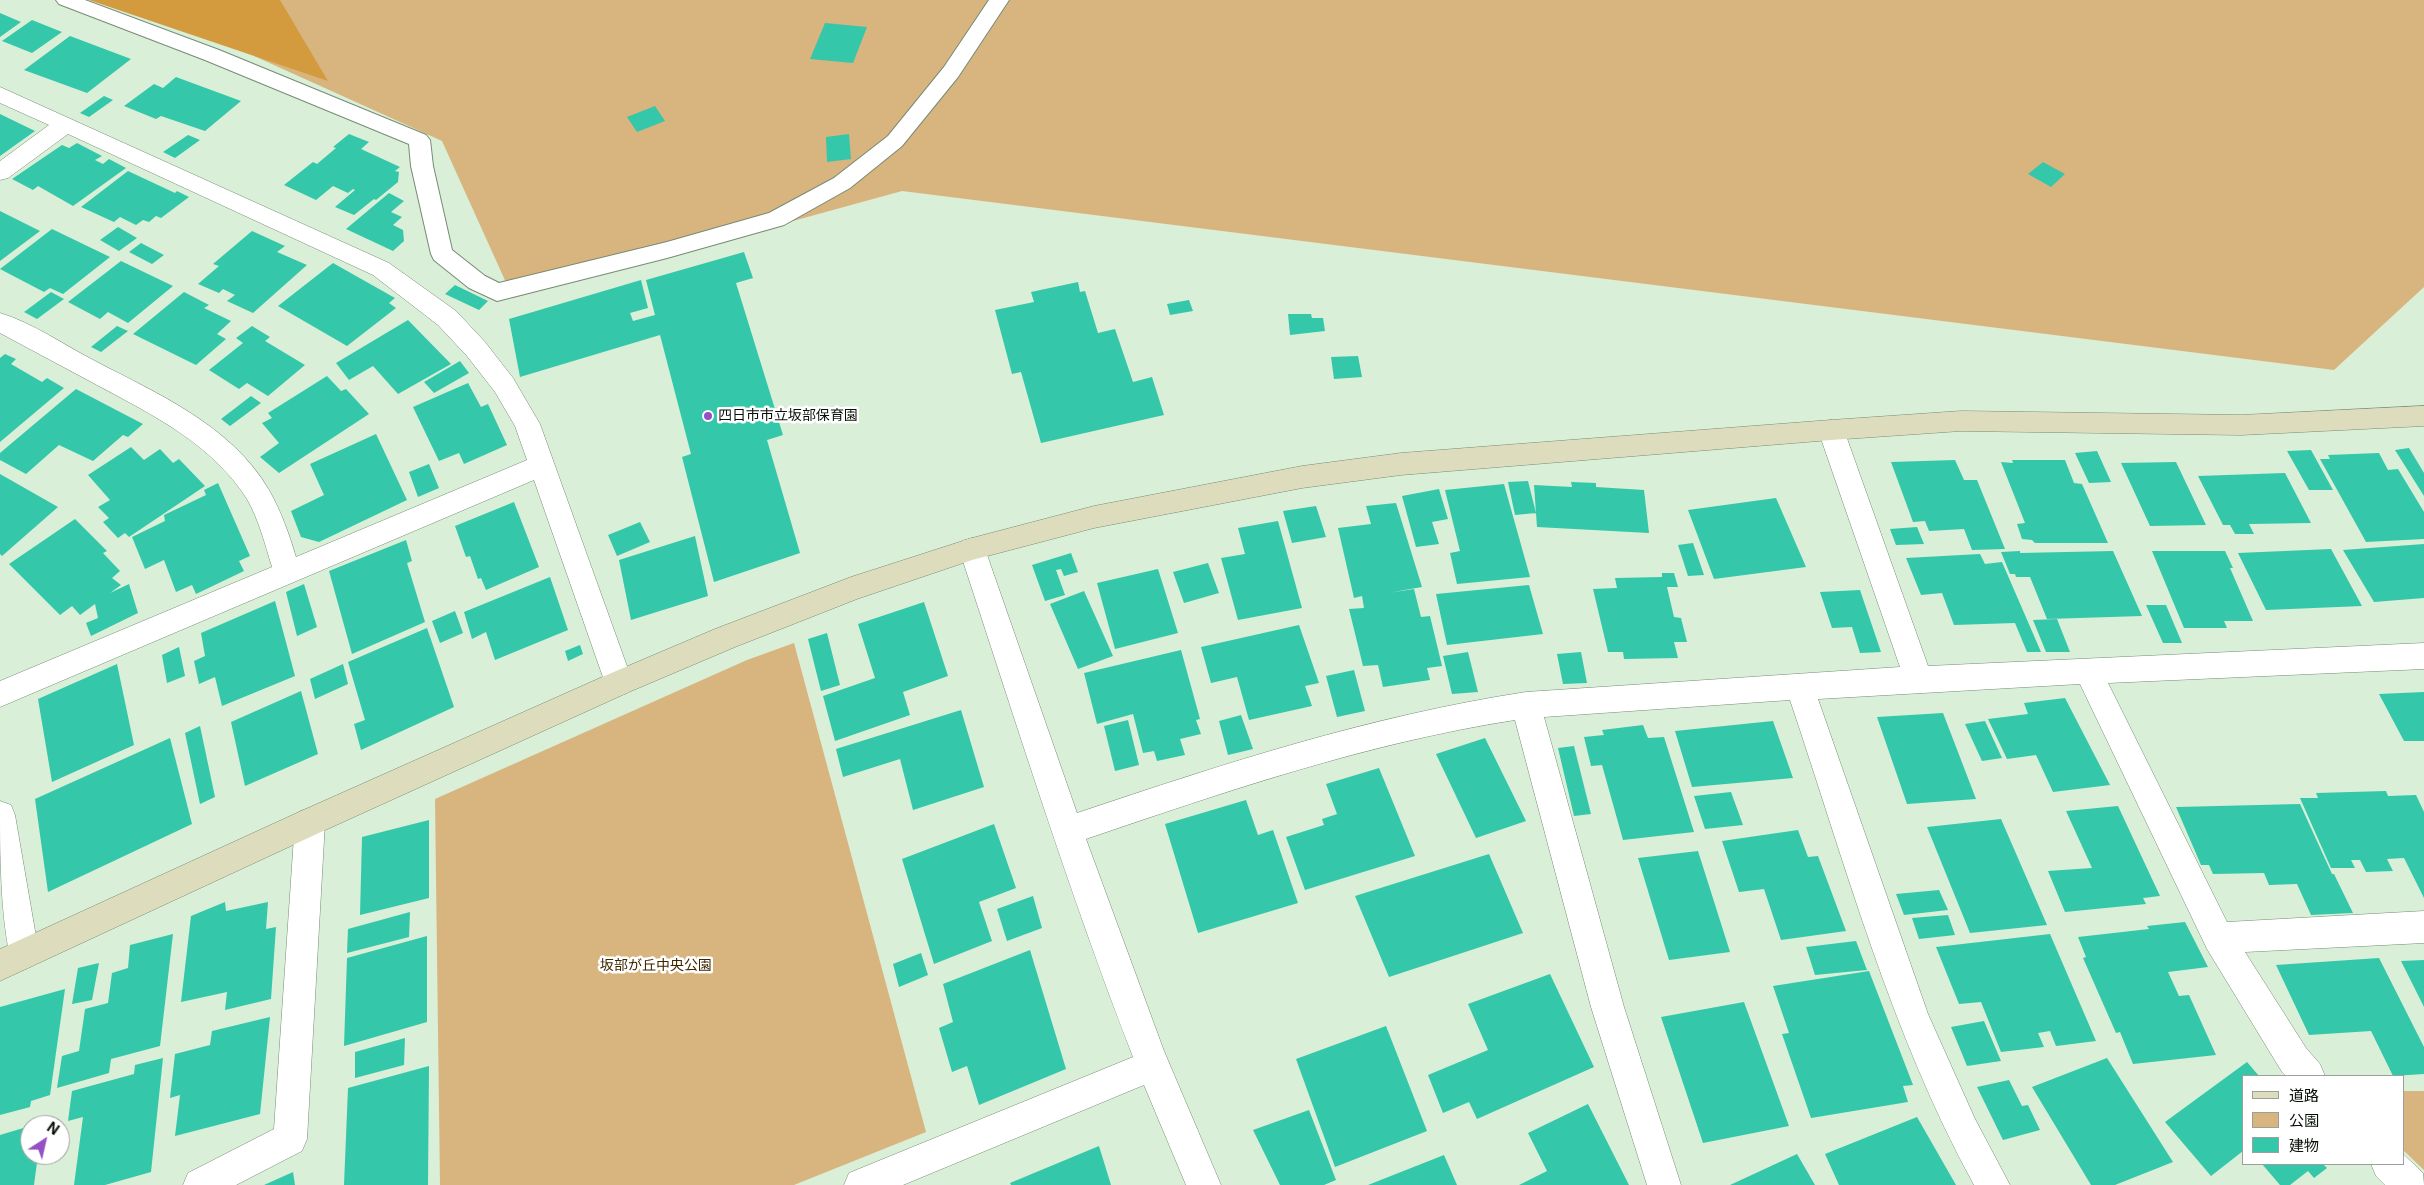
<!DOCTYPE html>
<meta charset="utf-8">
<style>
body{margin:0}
#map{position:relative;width:2424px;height:1185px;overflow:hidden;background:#d9efd7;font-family:Inter,"Noto Sans JP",sans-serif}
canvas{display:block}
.legend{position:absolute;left:2242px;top:1075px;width:162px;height:90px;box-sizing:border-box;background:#fff;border:1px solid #9c9f9c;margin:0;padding:6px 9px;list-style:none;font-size:15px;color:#080f07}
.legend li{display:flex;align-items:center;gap:10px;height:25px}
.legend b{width:25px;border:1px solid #9c9f9c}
.north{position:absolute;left:20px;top:1115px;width:50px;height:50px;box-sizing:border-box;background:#fff;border:1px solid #9c9f9c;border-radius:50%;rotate:35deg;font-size:14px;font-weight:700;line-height:20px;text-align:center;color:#080f07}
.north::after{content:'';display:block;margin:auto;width:18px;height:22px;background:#9450c4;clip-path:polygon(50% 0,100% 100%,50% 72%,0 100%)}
</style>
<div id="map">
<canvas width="2424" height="1185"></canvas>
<ul class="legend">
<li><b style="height:6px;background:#ddddbe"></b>道路</li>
<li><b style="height:14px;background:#d8b47f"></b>公園</li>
<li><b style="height:14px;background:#34c7aa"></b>建物</li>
</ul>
<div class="north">N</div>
</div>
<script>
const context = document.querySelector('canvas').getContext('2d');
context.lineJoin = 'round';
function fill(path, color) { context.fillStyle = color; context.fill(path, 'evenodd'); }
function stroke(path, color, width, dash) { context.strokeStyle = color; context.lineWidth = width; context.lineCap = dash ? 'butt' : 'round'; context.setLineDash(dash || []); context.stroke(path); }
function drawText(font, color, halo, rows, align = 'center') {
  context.font = font + ' Inter,"Noto Sans JP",sans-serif'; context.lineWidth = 5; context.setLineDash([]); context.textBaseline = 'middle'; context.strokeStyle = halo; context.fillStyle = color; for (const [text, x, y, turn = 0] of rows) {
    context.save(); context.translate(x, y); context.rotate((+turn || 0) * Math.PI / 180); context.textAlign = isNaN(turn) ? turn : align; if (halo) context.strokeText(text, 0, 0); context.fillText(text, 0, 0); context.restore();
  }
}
fill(new Path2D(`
 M 242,0 L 2424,0 L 2424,287 L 2334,370 L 902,191 L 513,298 L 442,141 L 254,56 Z
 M 794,643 L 926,1132 L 794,1185 L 440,1185 L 435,799 L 747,660 Z
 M 2403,1091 L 2424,1091 L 2424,1170 L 2403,1150 Z`), '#d8b47f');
fill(new Path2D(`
 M 89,0 L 280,0 L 328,81 Z`), '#d49b3e');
fill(new Path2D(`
 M 0,13 L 21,22 L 0,37 Z
 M 32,20 L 62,32 L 32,53 L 2,41 Z
 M 825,23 L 867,27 L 853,63 L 810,59 Z
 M 70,36 L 131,59 L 87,93 L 24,70 Z
 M 176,77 L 241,101 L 205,131 L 161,116 L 156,119 L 124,106 L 154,84 L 163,88 Z
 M 104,96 L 113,100 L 89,117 L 80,113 Z
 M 655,106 L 665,121 L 637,132 L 627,117 Z
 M 0,114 L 35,131 L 0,156 Z
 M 349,134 L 369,142 L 361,149 L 400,167 L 395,171 L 399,172 L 398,182 L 376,200 L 374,199 L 354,215 L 335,207 L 355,190 L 353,189 L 348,193 L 333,186 L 316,200 L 284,185 L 313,162 L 317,164 L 336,148 L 333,147 Z
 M 849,134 L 851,159 L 827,162 L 826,137 Z
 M 188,135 L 200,140 L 175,158 L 163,152 Z
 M 77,143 L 102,156 L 95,160 L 103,164 L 109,159 L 126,168 L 73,206 L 38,186 L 33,190 L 12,179 L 62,145 L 69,148 Z
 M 2043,162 L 2065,174 L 2051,187 L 2028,174 Z
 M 128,171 L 175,193 L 177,191 L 189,197 L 161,218 L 156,216 L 149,222 L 143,220 L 136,225 L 120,217 L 114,222 L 81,207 Z
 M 389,193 L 404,201 L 391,212 L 402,217 L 393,225 L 403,230 L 404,241 L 393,251 L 346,229 Z
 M 0,211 L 40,231 L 0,261 Z
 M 118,227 L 137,238 L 119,251 L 100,240 Z
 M 52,229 L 110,257 L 63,294 L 50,288 L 44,292 L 0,269 Z
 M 252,231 L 285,246 L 277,252 L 307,265 L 253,313 L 227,301 L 235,295 L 223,289 L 219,293 L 198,284 L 219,266 L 213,264 Z
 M 141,243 L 164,255 L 152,264 L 129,252 Z
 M 744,252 L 753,278 L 736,283 L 783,435 L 767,440 L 800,553 L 714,582 L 682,457 L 691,454 L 660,335 L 520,377 L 509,319 L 641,280 L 648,308 L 630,313 L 633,321 L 655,315 L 646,280 Z
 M 121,261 L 173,286 L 128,323 L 108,312 L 100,319 L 68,302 Z
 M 333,263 L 395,298 L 389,303 L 396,308 L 347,346 L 278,306 Z
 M 1078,282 L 1080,292 L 1085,291 L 1098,333 L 1115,329 L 1133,382 L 1152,377 L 1164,415 L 1041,443 L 1021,372 L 1012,374 L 995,310 L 1034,302 L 1031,292 Z
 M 455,285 L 488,301 L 479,310 L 445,294 Z
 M 51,292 L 64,299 L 37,319 L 24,312 Z
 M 184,292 L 209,305 L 204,308 L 231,321 L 217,334 L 226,339 L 196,365 L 133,334 Z
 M 1189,300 L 1193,311 L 1170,315 L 1167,304 Z
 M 1288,314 L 1311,314 L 1312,318 L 1323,318 L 1325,331 L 1290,335 Z
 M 408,320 L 451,364 L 398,394 L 373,366 L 349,380 L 336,363 Z
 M 117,326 L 128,331 L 101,352 L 91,347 Z
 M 252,326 L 270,337 L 265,341 L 305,365 L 268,396 L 247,383 L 239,389 L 209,370 L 243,343 L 236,338 Z
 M 5,354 L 16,359 L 11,364 L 42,382 L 47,378 L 64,388 L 0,442 L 0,358 Z
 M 1358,356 L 1362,377 L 1334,379 L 1331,357 Z
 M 460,361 L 469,373 L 434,393 L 424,382 Z
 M 327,376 L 341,391 L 346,389 L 369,414 L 279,473 L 260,457 L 279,443 L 262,423 L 272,418 L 268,413 Z
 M 468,383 L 481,407 L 488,404 L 507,445 L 464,464 L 459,453 L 439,461 L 413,407 Z
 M 76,389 L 143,424 L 128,437 L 123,435 L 93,461 L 59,445 L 26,474 L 0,460 L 0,453 Z
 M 251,396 L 261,403 L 230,426 L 221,419 Z
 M 376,434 L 407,500 L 319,542 L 301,537 L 291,511 L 324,495 L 310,464 Z
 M 131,447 L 144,460 L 160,449 L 173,463 L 179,459 L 205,486 L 129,537 L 125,533 L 118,538 L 103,522 L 109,518 L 98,507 L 110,500 L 88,475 Z
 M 2409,448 L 2424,473 L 2424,496 L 2395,450 Z
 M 2311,450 L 2333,490 L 2309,490 L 2287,451 Z
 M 2097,451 L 2111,482 L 2089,483 L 2075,453 Z
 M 2379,453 L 2388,470 L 2398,469 L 2424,512 L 2424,539 L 2366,542 L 2320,459 L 2330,459 L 2328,455 Z
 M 1955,460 L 1964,480 L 1977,480 L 2005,549 L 1972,550 L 1964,529 L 1929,531 L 1925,521 L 1913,522 L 1891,462 Z
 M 2012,460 L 2065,460 L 2074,483 L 2082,484 L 2108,543 L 2035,543 L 2032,540 L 2022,539 L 2017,524 L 2025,523 L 2001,462 L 2013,463 Z
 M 2176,462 L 2206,525 L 2150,526 L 2121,463 Z
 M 429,464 L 439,488 L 418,497 L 409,472 Z
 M 2285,473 L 2311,523 L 2249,524 L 2254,534 L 2235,534 L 2230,525 L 2223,525 L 2198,476 Z
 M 0,474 L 58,507 L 2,556 L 0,554 Z
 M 1528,481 L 1536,513 L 1515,515 L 1508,482 Z
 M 1571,482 L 1596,483 L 1596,487 L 1644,490 L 1649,533 L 1537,527 L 1534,485 L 1572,487 Z
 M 218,483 L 250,556 L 239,561 L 244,571 L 196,594 L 192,585 L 176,592 L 164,560 L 145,569 L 132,537 L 165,521 L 164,515 L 206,495 L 204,490 Z
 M 1504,484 L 1530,577 L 1457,584 L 1450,553 L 1460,551 L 1445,490 Z
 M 1439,489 L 1448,519 L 1432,522 L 1439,544 L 1416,547 L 1402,496 Z
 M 1776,498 L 1806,567 L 1714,579 L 1688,510 Z
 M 514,502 L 539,567 L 486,590 L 481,578 L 478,579 L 470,556 L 466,557 L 455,526 Z
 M 1396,503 L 1422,587 L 1388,593 L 1414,589 L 1421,617 L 1430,616 L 1442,666 L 1427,668 L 1430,680 L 1383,687 L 1378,665 L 1363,666 L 1349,609 L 1364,608 L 1362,596 L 1354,598 L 1338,528 L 1371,524 L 1366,506 Z
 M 1316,506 L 1326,537 L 1292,543 L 1283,511 Z
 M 75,519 L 107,551 L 103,553 L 120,571 L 112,578 L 121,585 L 110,593 L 129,584 L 138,613 L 91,636 L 86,623 L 98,618 L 95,604 L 80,615 L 72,606 L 60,615 L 9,564 Z
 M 1278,521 L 1302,608 L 1238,620 L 1221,558 L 1245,554 L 1238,528 Z
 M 640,522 L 650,542 L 617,556 L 608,535 Z
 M 1917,527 L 1924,544 L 1896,545 L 1890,529 Z
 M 695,536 L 708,596 L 631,620 L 619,560 Z
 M 406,540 L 412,561 L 407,563 L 425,622 L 352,654 L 329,571 Z
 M 1693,543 L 1704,575 L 1688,576 L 1678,545 Z
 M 2424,544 L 2424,598 L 2374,602 L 2343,550 Z
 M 2331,549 L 2362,606 L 2266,610 L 2238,553 Z
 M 2020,551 L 2020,553 L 2113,551 L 2142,616 L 2047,619 L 2030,577 L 2016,577 L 2015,574 L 2010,574 L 2001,552 Z
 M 2152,551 L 2225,551 L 2233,568 L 2230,568 L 2253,621 L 2224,621 L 2227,628 L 2184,628 Z
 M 1071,553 L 1078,572 L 1064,576 L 1061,569 L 1056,570 L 1065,595 L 1045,601 L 1032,565 Z
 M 1980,554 L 1985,564 L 2002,562 L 2041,652 L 2027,652 L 2015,623 L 1954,625 L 1942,593 L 1921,595 L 1906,558 Z
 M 1208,563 L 1219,593 L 1184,603 L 1173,572 Z
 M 1158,569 L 1178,633 L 1115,649 L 1097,583 Z
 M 1662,573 L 1674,573 L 1678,587 L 1667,587 L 1674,617 L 1681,618 L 1687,642 L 1674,642 L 1678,658 L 1624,659 L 1623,652 L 1608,652 L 1593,589 L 1617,588 L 1615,578 L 1662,577 Z
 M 550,577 L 568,630 L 495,660 L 486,632 L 472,639 L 464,612 Z
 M 304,584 L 317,627 L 297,636 L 286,592 Z
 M 1529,585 L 1543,634 L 1447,645 L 1436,594 Z
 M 1860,590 L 1881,652 L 1860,653 L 1852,627 L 1832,628 L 1820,592 Z
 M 1084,591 L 1113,656 L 1078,669 L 1050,604 Z
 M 275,601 L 295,676 L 222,706 L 215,677 L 199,684 L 194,661 L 205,656 L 201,633 Z
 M 924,602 L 948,676 L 903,692 L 910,715 L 835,741 L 823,696 L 875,678 L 858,624 Z
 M 2146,605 L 2166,605 L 2182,643 L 2163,643 Z
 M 455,611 L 463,633 L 440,643 L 432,621 Z
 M 2057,619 L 2070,652 L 2046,652 L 2033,620 Z
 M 1299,625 L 1319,683 L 1305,686 L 1312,706 L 1249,720 L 1237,677 L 1211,683 L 1201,647 Z
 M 427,628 L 454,707 L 361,750 L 354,724 L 365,720 L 348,662 Z
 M 827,633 L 840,685 L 821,691 L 808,639 Z
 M 580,645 L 583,654 L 568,661 L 565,651 Z
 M 179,647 L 185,676 L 167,683 L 162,655 Z
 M 1181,650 L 1200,719 L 1196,720 L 1201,734 L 1180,739 L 1185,755 L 1157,761 L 1154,751 L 1143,753 L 1133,714 L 1097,724 L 1084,673 Z
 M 1468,652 L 1478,692 L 1452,694 L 1443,656 Z
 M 1581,652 L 1587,683 L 1563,684 L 1557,654 Z
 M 117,664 L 134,745 L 52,782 L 38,699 Z
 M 343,664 L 348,684 L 315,699 L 310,679 Z
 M 1354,670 L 1365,711 L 1337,717 L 1326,676 Z
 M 301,691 L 318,754 L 245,786 L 231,722 Z
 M 2424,692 L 2424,741 L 2404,741 L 2379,694 Z
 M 2065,698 L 2110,785 L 2053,792 L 2036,755 L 2007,759 L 1988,719 L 2028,714 L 2024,703 Z
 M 961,710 L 984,787 L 913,810 L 900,759 L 843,777 L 836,749 Z
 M 1943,713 L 1976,799 L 1907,804 L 1877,717 Z
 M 1241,715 L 1253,749 L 1228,755 L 1219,721 Z
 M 1128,720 L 1139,765 L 1115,771 L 1104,726 Z
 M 1773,721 L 1793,778 L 1692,787 L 1675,731 Z
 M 1985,721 L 2002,758 L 1982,761 L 1965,724 Z
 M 1643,725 L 1648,738 L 1664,737 L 1694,832 L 1623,840 L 1602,765 L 1591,766 L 1584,737 L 1604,735 L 1602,730 Z
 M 200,726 L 215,797 L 200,804 L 185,733 Z
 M 170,738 L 192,824 L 48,892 L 35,799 Z
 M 1485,738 L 1526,821 L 1476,838 L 1436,754 Z
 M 1574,746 L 1591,814 L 1574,816 L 1558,748 Z
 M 1379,768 L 1415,856 L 1305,890 L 1286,837 L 1324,825 L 1322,819 L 1337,814 L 1326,784 Z
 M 2386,791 L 2388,796 L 2416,795 L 2424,812 L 2424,898 L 2404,858 L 2387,859 L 2393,871 L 2366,872 L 2360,860 L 2351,860 L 2355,868 L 2331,868 L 2300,798 L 2318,798 L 2316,793 Z
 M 1731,792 L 1743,825 L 1705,829 L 1694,796 Z
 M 1246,800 L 1258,835 L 1273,830 L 1298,903 L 1198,933 L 1165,824 Z
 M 2300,804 L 2332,874 L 2334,874 L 2353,913 L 2311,915 L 2297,884 L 2269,885 L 2264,873 L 2213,874 L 2209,865 L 2201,865 L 2176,807 Z
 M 2118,806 L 2160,896 L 2143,898 L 2146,904 L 2065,912 L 2048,871 L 2092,868 L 2066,811 Z
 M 2001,819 L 2047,925 L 1970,933 L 1927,827 Z
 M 429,820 L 429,898 L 360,915 L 362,837 Z
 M 994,824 L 1016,888 L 979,902 L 992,941 L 934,964 L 902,859 Z
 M 1798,830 L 1808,857 L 1818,856 L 1846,931 L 1781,940 L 1764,889 L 1739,892 L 1722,841 Z
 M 1698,851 L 1730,952 L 1669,960 L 1638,858 Z
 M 1489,854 L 1523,933 L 1389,977 L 1355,896 Z
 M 1939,890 L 1948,910 L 1904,915 L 1896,894 Z
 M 1033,896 L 1042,928 L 1007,941 L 997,909 Z
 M 225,902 L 226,911 L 268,902 L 266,929 L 276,927 L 271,999 L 225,1010 L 227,992 L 181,1002 L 191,916 Z
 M 410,912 L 409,937 L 347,953 L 348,929 Z
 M 1948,915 L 1955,935 L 1919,939 L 1912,918 Z
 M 2185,922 L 2208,967 L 2168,972 L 2179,996 L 2189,995 L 2216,1055 L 2133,1064 L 2120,1032 L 2116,1033 L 2083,958 L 2086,957 L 2078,937 L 2149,929 L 2147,926 Z
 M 173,934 L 160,1046 L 111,1059 L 109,1073 L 57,1088 L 62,1056 L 79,1051 L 85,1009 L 108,1003 L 112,973 L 128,968 L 130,945 Z
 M 2050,934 L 2096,1041 L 2056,1046 L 2050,1031 L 2038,1033 L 2044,1047 L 2001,1052 L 1981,1002 L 1959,1004 L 1936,947 Z
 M 427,936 L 427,1022 L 344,1046 L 347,958 Z
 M 1856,941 L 1867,970 L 1815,975 L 1806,947 Z
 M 1030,950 L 1066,1069 L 979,1105 L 967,1066 L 952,1072 L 939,1028 L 953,1022 L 943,984 Z
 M 921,953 L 928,975 L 899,987 L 893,964 Z
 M 2379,958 L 2424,1047 L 2424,1074 L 2393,1076 L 2371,1031 L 2309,1035 L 2276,965 Z
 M 2424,960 L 2424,1007 L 2401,961 Z
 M 99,963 L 92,1000 L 72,1004 L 78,968 Z
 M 1869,971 L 1913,1085 L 1903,1086 L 1908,1102 L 1811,1118 L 1782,1034 L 1789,1033 L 1773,986 Z
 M 1550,974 L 1594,1067 L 1477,1119 L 1469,1102 L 1443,1113 L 1428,1075 L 1488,1050 L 1468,1004 Z
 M 65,989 L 50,1095 L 31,1101 L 30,1107 L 0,1115 L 0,1007 Z
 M 1744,1002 L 1789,1126 L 1703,1143 L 1661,1017 Z
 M 270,1017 L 260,1114 L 175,1136 L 180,1095 L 170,1098 L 175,1054 L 210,1045 L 212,1031 Z
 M 1984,1021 L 2001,1061 L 1967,1066 L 1951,1027 Z
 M 1386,1026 L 1427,1131 L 1335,1167 L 1296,1059 Z
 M 405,1038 L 404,1065 L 355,1078 L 355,1052 Z
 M 163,1058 L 151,1172 L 105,1185 L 74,1185 L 83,1117 L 68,1121 L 72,1091 L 134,1074 L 135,1065 Z
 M 2107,1058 L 2173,1162 L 2115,1185 L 2091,1185 L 2032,1087 Z
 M 2247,1062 L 2259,1076 L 2243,1076 L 2243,1151 L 2211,1176 L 2165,1122 Z
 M 429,1066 L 428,1185 L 344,1185 L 348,1088 Z
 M 2009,1080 L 2022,1106 L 2028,1105 L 2040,1130 L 2003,1140 L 1977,1087 Z
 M 1588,1104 L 1629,1185 L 1519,1185 L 1547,1171 L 1528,1133 Z
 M 1309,1110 L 1336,1180 L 1324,1185 L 1280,1185 L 1253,1130 Z
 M 1917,1117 L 1956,1185 L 1839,1185 L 1825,1154 Z
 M 30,1126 L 30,1155 L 38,1155 L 34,1185 L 0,1185 L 0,1135 Z
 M 1099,1146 L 1111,1185 L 1011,1185 L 1010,1183 Z
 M 1797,1154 L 1815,1185 L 1730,1185 Z
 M 1444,1155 L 1457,1185 L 1368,1185 Z
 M 2262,1164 L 2323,1164 L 2327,1168 L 2314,1178 L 2308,1171 L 2290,1185 L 2280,1185 Z
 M 293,1172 L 295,1185 L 264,1185 Z`), '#34c7aa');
const lane = new Path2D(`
 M 56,0 L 85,0 L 219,50 L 426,135 L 430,140 L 433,166 L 452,250 L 485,276 L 499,283 L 667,242 L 769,213 L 834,178 L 888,136 L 944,67 L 989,0 L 1009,0 L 958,77 L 902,146 L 850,188 L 784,225 L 667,258 L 497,301 L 469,288 L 434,260 L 431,254 L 411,166 L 409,144 L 205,60 L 59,4 Z`);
const street = new Path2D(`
 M 0,87 L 389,263 L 456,311 L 485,342 L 513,378 L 540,424 L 633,683 L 629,692 L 619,696 L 609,692 L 605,683 L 534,480 L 0,707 L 0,681 L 272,567 C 265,544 259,520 247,499 C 212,444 153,415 97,385 C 65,368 32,350 0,333 L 0,313 C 33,323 64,345 95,361 C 158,394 231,425 269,490 C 281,511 289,534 296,557 L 527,460 L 515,426 L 495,392 L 467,356 L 438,325 L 373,275 L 68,134 L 8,178 L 0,180 L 0,161 L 49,125 L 0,103 Z
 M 1831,420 L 1840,423 L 1844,430 L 1928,666 L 2424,643 L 2424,669 L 2108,683 L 2227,922 L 2424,911 L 2424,943 L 2245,952 L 2306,1048 L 2320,1064 L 2325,1076 L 2286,1076 L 2282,1072 L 2207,949 L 2080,684 L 1818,699 L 1928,1014 L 1975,1119 L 2010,1185 L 1974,1185 C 1891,1034 1845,863 1790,700 L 1544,717 L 1624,1007 L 1681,1185 L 1647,1185 L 1591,1007 L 1515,720 C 1367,743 1227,791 1086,839 L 1164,1051 L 1221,1185 L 1186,1185 L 1144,1085 L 903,1185 L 844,1185 L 849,1173 L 1133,1057 C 1068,890 1015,719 959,549 L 962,541 L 972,538 L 982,541 L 985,549 L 1077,813 C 1226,763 1370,716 1526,692 L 1900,667 L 1818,430 L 1822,423 Z
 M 0,801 L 11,805 L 15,815 L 39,954 L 34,965 L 23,970 L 12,965 C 0,918 0,852 0,801 Z
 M 310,808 L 321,812 L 325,822 L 307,1139 L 302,1151 L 236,1185 L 183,1185 L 188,1173 L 274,1129 L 295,822 L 299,812 Z
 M 2403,1154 L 2423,1173 L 2424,1185 L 2385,1185 L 2376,1176 L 2371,1164 L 2403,1164 Z`);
const secondary = new Path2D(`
 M 2424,406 L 2424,426 L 2241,435 L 1961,431 L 1831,440 L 1401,475 L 1302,488 L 1094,528 L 972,560 L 857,599 L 735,647 L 629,692 L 321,832 L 0,981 L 0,949 L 299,812 L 609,674 L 715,629 L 851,577 L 972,538 L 1094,506 L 1302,466 L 1401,453 L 1831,420 L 1961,411 L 2241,415 Z`);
stroke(lane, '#778b75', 2);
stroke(street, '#778b75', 1);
stroke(secondary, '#778b75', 1);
fill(lane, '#fff');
fill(street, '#fff');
fill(secondary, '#ddddbe');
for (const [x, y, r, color] of [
 [708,416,5,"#9450c4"]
]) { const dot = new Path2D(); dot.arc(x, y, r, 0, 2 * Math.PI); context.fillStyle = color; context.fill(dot); stroke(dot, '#fff', 2); }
drawText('14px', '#080f07', '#fff', [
 ["四日市市立坂部保育園",718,416]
], 'left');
drawText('14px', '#3c2600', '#fff', [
 ["坂部が丘中央公園",656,966]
]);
</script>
